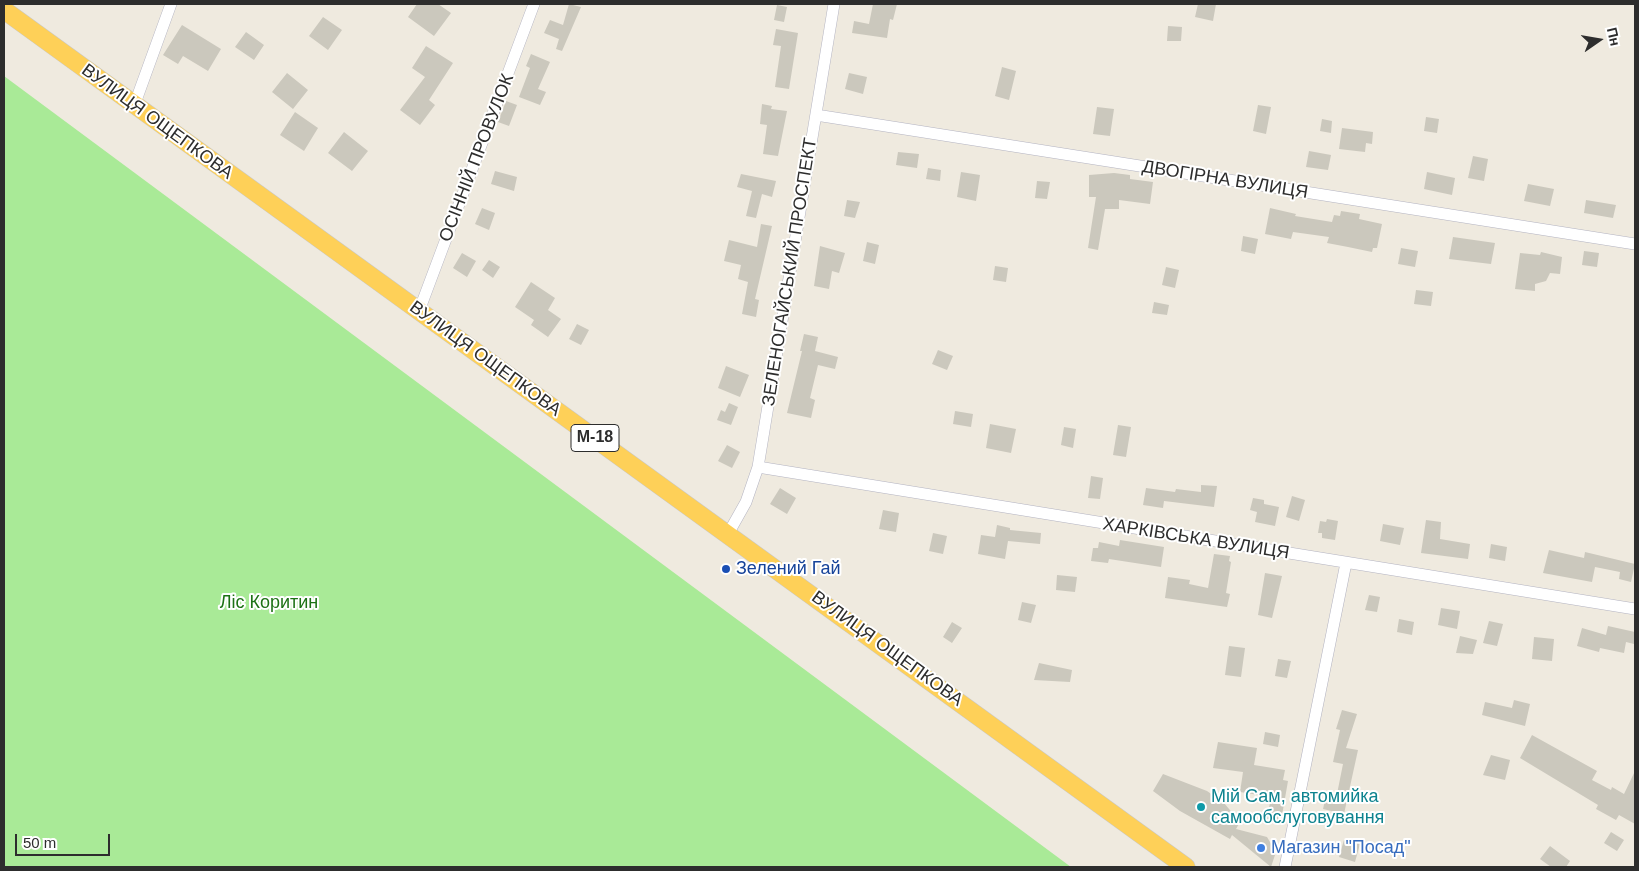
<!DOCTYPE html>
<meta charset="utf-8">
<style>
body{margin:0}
#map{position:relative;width:1639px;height:871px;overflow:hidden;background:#efeadf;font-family:Helvetica,sans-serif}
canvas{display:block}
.frame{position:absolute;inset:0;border:5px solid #2d2d2d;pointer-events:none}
.north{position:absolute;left:1574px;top:15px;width:50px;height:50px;-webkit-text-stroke:4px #fff;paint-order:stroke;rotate:77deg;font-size:14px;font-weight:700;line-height:20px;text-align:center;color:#2d2d2d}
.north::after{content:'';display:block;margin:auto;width:18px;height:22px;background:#2d2d2d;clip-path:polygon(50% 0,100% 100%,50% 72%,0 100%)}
.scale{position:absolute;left:15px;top:834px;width:95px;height:22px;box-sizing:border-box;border:2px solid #2d2d2d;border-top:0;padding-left:6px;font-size:15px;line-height:18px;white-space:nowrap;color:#2d2d2d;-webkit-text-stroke:4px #fff;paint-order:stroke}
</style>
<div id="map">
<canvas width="1639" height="871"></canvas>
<div class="frame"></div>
<div class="north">Пн</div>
<div class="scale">50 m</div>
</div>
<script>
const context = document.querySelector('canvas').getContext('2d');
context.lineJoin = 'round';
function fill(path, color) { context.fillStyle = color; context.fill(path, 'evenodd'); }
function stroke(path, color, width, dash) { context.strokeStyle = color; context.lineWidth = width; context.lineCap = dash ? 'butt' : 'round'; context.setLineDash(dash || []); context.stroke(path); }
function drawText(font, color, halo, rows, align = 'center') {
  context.font = font + ' Helvetica,sans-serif'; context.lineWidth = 4; context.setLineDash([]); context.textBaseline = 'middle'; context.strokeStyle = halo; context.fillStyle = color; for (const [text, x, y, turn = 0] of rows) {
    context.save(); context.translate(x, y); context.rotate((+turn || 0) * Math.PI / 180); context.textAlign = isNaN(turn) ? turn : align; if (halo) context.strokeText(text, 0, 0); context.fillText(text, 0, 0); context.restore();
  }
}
fill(new Path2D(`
 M 4,76 L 1071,867 L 4,867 Z`), '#a9ea97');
fill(new Path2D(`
 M 417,4 L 438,4 L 451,13 L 434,36 L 408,17 Z
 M 569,4 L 581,7 L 562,51 L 556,49 L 559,39 L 544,33 L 550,20 L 563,25 Z
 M 873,4 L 897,4 L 893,20 L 890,19 L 887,38 L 852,33 L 854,21 L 869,24 Z
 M 1198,4 L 1216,4 L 1213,21 L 1195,17 Z
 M 777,5 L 787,7 L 784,22 L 774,20 Z
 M 323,17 L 342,30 L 328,50 L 309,36 Z
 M 182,25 L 221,49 L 208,71 L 183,56 L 178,64 L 163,55 Z
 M 1168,26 L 1182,27 L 1181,41 L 1167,41 Z
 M 776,29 L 798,33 L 789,89 L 775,87 L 781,46 L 773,45 Z
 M 246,32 L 264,45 L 254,60 L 235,47 Z
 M 426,46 L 453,63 L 429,100 L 435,105 L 420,125 L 400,110 L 425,77 L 412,68 Z
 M 531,54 L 550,62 L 538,89 L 546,92 L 540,105 L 519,97 L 530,68 L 526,66 Z
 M 1002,67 L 1016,71 L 1009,100 L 995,96 Z
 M 287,73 L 308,90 L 293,109 L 272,92 Z
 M 849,73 L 867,77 L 863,94 L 845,89 Z
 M 506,101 L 517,105 L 509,126 L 498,122 Z
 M 762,104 L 772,106 L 771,109 L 787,111 L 778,156 L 763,154 L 767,125 L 760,124 Z
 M 1258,105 L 1271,107 L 1266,134 L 1253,131 Z
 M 1097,107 L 1114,109 L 1110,136 L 1093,134 Z
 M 295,112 L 318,128 L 304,151 L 280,135 Z
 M 1426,117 L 1439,119 L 1437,133 L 1424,131 Z
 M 1322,119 L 1332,121 L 1331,133 L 1320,131 Z
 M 1342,128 L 1373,132 L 1372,144 L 1366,143 L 1365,152 L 1339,149 Z
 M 344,132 L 368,151 L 352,171 L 328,153 Z
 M 1309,151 L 1331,155 L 1328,170 L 1306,167 Z
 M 898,152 L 919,154 L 917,168 L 896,165 Z
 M 1473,156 L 1488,159 L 1484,181 L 1468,178 Z
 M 928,168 L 941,170 L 940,181 L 926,179 Z
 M 495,171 L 517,177 L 514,191 L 491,184 Z
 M 961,172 L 980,175 L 976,201 L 957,197 Z
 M 1427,172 L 1455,178 L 1452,195 L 1424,189 Z
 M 1114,173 L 1130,175 L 1130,179 L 1153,182 L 1150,204 L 1119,200 L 1119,209 L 1105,209 L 1098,250 L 1088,248 L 1096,197 L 1089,197 L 1089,175 Z
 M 741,174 L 776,181 L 772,197 L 762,194 L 756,218 L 746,216 L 752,191 L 737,187 Z
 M 1037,181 L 1050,182 L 1047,199 L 1035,198 Z
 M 1528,184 L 1554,189 L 1550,206 L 1524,201 Z
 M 847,200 L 860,202 L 855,218 L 844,216 Z
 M 1586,200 L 1616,205 L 1613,218 L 1584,213 Z
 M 482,208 L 495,213 L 489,230 L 475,224 Z
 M 1270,208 L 1296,214 L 1295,216 L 1332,222 L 1334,215 L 1340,216 L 1341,211 L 1360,214 L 1359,219 L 1382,224 L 1377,248 L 1373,248 L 1372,252 L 1348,247 L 1327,243 L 1329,237 L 1293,232 L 1291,239 L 1265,234 Z
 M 761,224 L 772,226 L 755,299 L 759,300 L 756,317 L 742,314 L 748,282 L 738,279 L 741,265 L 724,261 L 729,240 L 757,247 Z
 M 1243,236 L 1258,239 L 1255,254 L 1241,251 Z
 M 1453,237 L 1495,243 L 1491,264 L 1449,259 Z
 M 867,242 L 879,245 L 875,264 L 863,261 Z
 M 820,246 L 845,253 L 839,273 L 832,271 L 829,289 L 814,286 Z
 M 1401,248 L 1418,251 L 1415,267 L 1398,264 Z
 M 1584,251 L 1599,253 L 1597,267 L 1582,265 Z
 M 1541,252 L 1562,257 L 1560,274 L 1550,273 L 1546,281 L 1535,284 L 1535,291 L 1515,289 L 1520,253 L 1540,255 Z
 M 462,253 L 476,261 L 467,277 L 453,268 Z
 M 489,260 L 500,267 L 493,278 L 482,270 Z
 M 995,266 L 1008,268 L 1006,282 L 993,280 Z
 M 1166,267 L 1179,270 L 1175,288 L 1162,285 Z
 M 531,282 L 555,298 L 548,310 L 561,319 L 548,337 L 531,325 L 534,320 L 515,307 Z
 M 1416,290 L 1433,292 L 1431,306 L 1414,304 Z
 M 1154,302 L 1169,305 L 1167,315 L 1152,313 Z
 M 577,324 L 589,330 L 581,345 L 569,339 Z
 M 804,334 L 818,337 L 815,351 L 838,357 L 835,369 L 818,365 L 810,398 L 815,400 L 811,418 L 787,413 L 802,351 L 800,351 Z
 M 938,350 L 953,356 L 947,370 L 932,364 Z
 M 726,366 L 749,375 L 740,397 L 718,388 Z
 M 729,403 L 738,407 L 731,425 L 717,420 L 721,410 L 725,412 Z
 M 955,411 L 973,414 L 971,427 L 953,424 Z
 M 990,424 L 1016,429 L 1011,453 L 986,448 Z
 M 1118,425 L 1131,427 L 1126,457 L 1113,455 Z
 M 1064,427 L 1076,429 L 1073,448 L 1061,445 Z
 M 727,445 L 740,452 L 732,468 L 718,461 Z
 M 1091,476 L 1103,478 L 1100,499 L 1088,498 Z
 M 1201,485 L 1217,486 L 1214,507 L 1164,501 L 1163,508 L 1143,505 L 1146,488 L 1175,492 L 1176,489 L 1201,492 Z
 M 780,488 L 796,498 L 787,514 L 770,504 Z
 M 1292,496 L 1305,500 L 1299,521 L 1286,517 Z
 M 1253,498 L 1264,500 L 1264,504 L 1279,507 L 1275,526 L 1255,522 L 1257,512 L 1250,510 Z
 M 883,510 L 899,513 L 896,532 L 879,529 Z
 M 1327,519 L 1338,521 L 1335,540 L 1322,538 L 1322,533 L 1318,533 L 1320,521 L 1326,522 Z
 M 1426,520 L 1441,522 L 1440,539 L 1470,544 L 1468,559 L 1421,553 Z
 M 1383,524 L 1404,528 L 1400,545 L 1380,541 Z
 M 997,525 L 1010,528 L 1010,530 L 1041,533 L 1040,544 L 1008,541 L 1005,559 L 978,554 L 981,535 L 995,537 Z
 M 933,533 L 947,536 L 943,554 L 929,551 Z
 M 1120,540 L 1164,547 L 1161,567 L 1109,559 L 1108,563 L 1091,561 L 1093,548 L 1098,548 L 1099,542 L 1119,546 Z
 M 1491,544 L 1507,547 L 1505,561 L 1489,558 Z
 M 1549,550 L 1584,558 L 1585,552 L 1635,564 L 1631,582 L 1619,579 L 1620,572 L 1595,567 L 1592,582 L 1543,573 Z
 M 1214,554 L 1230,556 L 1229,561 L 1231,562 L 1226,593 L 1230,594 L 1227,607 L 1165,598 L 1168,577 L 1190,580 L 1189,584 L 1208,588 Z
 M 1265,573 L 1282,576 L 1272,618 L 1258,615 Z
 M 1057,575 L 1077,577 L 1075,592 L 1056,590 Z
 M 1369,595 L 1380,597 L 1377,612 L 1365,610 Z
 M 1022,602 L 1036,605 L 1031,623 L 1018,620 Z
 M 1441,608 L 1460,611 L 1457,629 L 1438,625 Z
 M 1399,619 L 1414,622 L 1412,635 L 1397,632 Z
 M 1489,621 L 1503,624 L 1497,646 L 1483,643 Z
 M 952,622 L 962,628 L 952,643 L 943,637 Z
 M 1608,626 L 1635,632 L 1634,644 L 1626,642 L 1624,653 L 1600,648 L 1599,652 L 1577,646 L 1582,628 L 1606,635 Z
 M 1460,636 L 1477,640 L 1473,654 L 1456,653 Z
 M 1534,637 L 1554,639 L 1552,661 L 1532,659 Z
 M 1229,646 L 1245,648 L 1241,677 L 1225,675 Z
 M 1278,659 L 1291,661 L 1287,678 L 1275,676 Z
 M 1039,663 L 1072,670 L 1070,682 L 1034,680 Z
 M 1514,700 L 1530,704 L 1525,726 L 1482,715 L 1485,702 L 1512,708 Z
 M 1342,710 L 1357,714 L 1346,748 L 1358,750 L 1344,814 L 1323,809 L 1327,792 L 1337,794 L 1343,764 L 1333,762 L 1340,730 L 1336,729 Z
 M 1265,732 L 1280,735 L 1278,747 L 1263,744 Z
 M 1532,735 L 1597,771 L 1592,780 L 1611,790 L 1612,787 L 1624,794 L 1635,771 L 1635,824 L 1619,815 L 1616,820 L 1596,809 L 1598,805 L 1520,758 Z
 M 1218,742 L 1257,748 L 1254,765 L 1285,770 L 1283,780 L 1288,781 L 1281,821 L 1267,819 L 1271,797 L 1240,792 L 1243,772 L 1213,768 Z
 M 1491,755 L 1510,760 L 1505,780 L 1483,775 Z
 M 1163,774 L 1207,791 L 1224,803 L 1240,822 L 1236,829 L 1267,837 L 1276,852 L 1271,867 L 1232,835 L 1230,839 L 1180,811 L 1153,791 Z
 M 1611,832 L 1624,840 L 1617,851 L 1604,843 Z
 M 1344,840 L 1360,844 L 1355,862 L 1339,857 Z
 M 1550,846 L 1570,861 L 1566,867 L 1551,867 L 1540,859 Z`), '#cbc8bd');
const minor = new Path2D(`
 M 134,106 L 171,4
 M 816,115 L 1635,244
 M 419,311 L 534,4
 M 758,467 L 1635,609
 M 728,534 L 746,502 L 758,467 L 834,4
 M 1285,867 L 1346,563`);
const trunk = new Path2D(`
 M 4,10 L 1186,867`);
stroke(minor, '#b3b3c1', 12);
stroke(trunk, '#c8c8c8', 19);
stroke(minor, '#fff', 11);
stroke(trunk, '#fed058', 18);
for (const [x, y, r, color] of [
 [726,569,5,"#1a4fb4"],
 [1201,807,5,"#0f9aa8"],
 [1261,848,5,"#3f7fe0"]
]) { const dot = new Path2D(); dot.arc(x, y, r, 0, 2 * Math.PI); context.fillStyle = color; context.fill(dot); stroke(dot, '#fff', 2); }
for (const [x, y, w] of [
 [595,438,48]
]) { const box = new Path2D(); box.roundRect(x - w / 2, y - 13.5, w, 27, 4); context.fillStyle = '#fff'; context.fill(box); stroke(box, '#2d2d2d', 1); }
drawText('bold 16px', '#2d2d2d', null, [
 ["М-18",595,438]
]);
drawText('18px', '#2d2d2d', '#fff', [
 ["ВУЛИЦЯ ОЩЕПКОВА",157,122,36],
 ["ОСІННІЙ ПРОВУЛОК",477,158,-69],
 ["ДВОГІРНА ВУЛИЦЯ",1225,180,9],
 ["ЗЕЛЕНОГАЙСЬКИЙ ПРОСПЕКТ",790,272,-81],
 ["ВУЛИЦЯ ОЩЕПКОВА",485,359,36],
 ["ХАРКІВСЬКА ВУЛИЦЯ",1196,539,9],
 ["ВУЛИЦЯ ОЩЕПКОВА",887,649,36]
]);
drawText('18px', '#164399', '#fff', [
 ["Зелений Гай",736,569]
], 'left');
drawText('18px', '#1d7215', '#fff', [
 ["Ліс Коритин",269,603]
]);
drawText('18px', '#0d838f', '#fff', [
 ["Мій Сам, автомийка",1211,797],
 ["самообслуговування",1211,818]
], 'left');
drawText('18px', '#366cbe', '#fff', [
 ["Магазин \"Посад\"",1271,848]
], 'left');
</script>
